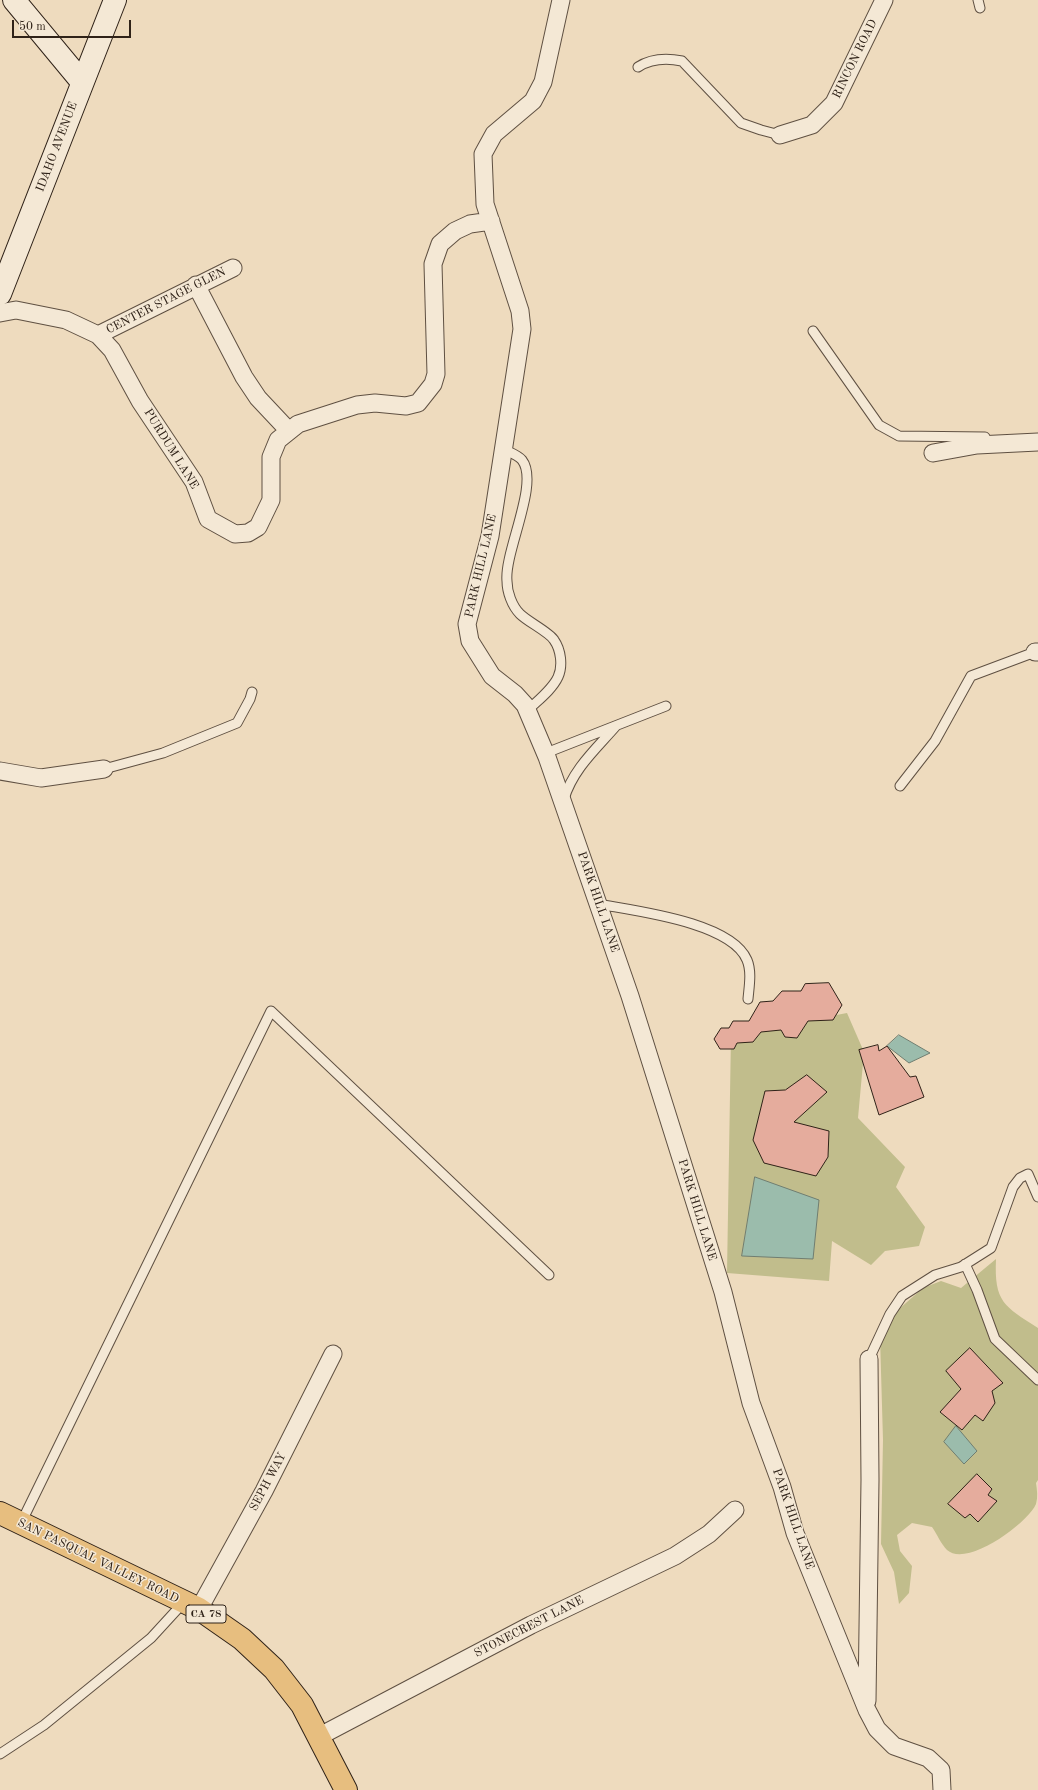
<!DOCTYPE html>
<style>
body{margin:0}
#map{position:relative;width:1038px;height:1790px;overflow:hidden;background:#eedbbe;font-family:"Old Standard TT",serif}
canvas{display:block}
.scale{position:absolute;left:12px;top:20px;width:119px;height:18px;box-sizing:border-box;border:2px solid #2f2218;border-top:0;padding-left:5px;font-size:12px;line-height:14px;white-space:nowrap;color:#2f2218;-webkit-text-stroke:3px #f4e8d5;paint-order:stroke}
</style>
<div id="map">
<canvas width="1038" height="1790"></canvas>
<div class="scale">50 m</div>
</div>
<script>
const context = document.querySelector('canvas').getContext('2d');
context.lineJoin = 'round';
function fill(path, color) { context.fillStyle = color; context.fill(path, 'evenodd'); }
function stroke(path, color, width, dash) { context.strokeStyle = color; context.lineWidth = width; context.lineCap = dash ? 'butt' : 'round'; context.setLineDash(dash || []); context.stroke(path); }
function drawText(font, color, halo, rows, align = 'center') {
  context.font = font + ' "Old Standard TT",serif'; context.lineWidth = 3; context.setLineDash([]); context.textBaseline = 'middle'; context.strokeStyle = halo; context.fillStyle = color; for (const [text, x, y, turn = 0] of rows) {
    context.save(); context.translate(x, y); context.rotate((+turn || 0) * Math.PI / 180); context.textAlign = isNaN(turn) ? turn : align; if (halo) context.strokeText(text, 0, 0); context.fillText(text, 0, 0); context.restore();
  }
}
fill(new Path2D(`
 M 847,1013 L 864,1052 L 858,1118 L 905,1167 L 896,1187 L 925,1227 L 919,1246 L 885,1251 L 871,1265 L 832,1241 L 829,1281 L 727,1273 L 731,1035 Z
 M 996,1259 C 994,1302 1004,1306 1038,1328 L 1038,1480 L 1036,1483 C 1037,1490 1038,1497 1036,1504 C 1028,1523 967,1568 947,1550 C 941,1544 937,1534 932,1527 L 912,1523 L 897,1535 L 900,1551 L 912,1566 L 909,1593 L 899,1604 L 894,1572 L 881,1544 L 883,1440 L 880,1337 L 899,1309 L 923,1288 L 941,1281 L 961,1288 Z`), '#c1bd8c');
const water = new Path2D(`
 M 899,1035 L 930,1053 L 909,1063 L 887,1046 Z
 M 755,1177 L 819,1200 L 813,1259 L 742,1256 Z
 M 956,1426 L 977,1451 L 964,1464 L 944,1442 Z`);
fill(water, '#9bbcac');
stroke(water, '#707e71', 1);
const building = new Path2D(`
 M 829,983 L 842,1005 L 833,1020 L 808,1021 L 797,1038 L 785,1037 L 781,1030 L 761,1032 L 753,1042 L 737,1043 L 734,1049 L 720,1049 L 714,1039 L 721,1028 L 729,1028 L 733,1021 L 749,1021 L 760,1002 L 773,1001 L 782,991 L 801,991 L 805,984 Z
 M 878,1045 L 879,1051 L 887,1046 L 910,1077 L 916,1076 L 924,1097 L 879,1115 L 859,1050 Z
 M 807,1075 L 827,1092 L 794,1122 L 829,1131 L 828,1157 L 816,1176 L 764,1163 L 753,1140 L 765,1091 L 785,1090 Z
 M 970,1348 L 1003,1383 L 992,1391 L 995,1403 L 983,1421 L 975,1415 L 962,1430 L 940,1412 L 961,1389 L 946,1371 Z
 M 977,1474 L 992,1489 L 988,1495 L 997,1501 L 978,1522 L 970,1514 L 965,1518 L 948,1504 Z`);
fill(building, '#e5ac9d');
stroke(building, '#2f2218', 1);
const lane = new Path2D(`
 M 978,0 L 980,8
 M 638,67 C 652,58 667,58 682,61 L 741,123 L 761,130 L 780,135
 M 813,331 L 879,425 L 899,436 L 985,437
 M 503,449 C 509,452 518,455 522,460 C 540,483 504,552 507,581 C 507,592 512,606 520,614 C 528,622 549,632 554,640 C 561,650 563,666 558,677 C 552,690 537,701 527,711
 M 546,753 L 666,706
 M 104,769 L 163,753 L 237,723 L 250,699 L 252,692
 M 900,786 L 935,741 L 971,676 L 1035,652
 M 564,799 C 573,769 596,749 616,726
 M 598,904 C 635,911 731,922 747,960 C 752,972 749,987 748,999
 M 965,1264 L 977,1290 L 995,1339 L 1038,1380
 M 869,1359 L 890,1314 L 902,1296 L 935,1275 L 961,1267 L 991,1248 L 1013,1187 L 1020,1178 L 1028,1174 L 1038,1197
 M 21,1523 L 271,1011 L 549,1275
 M 0,1754 L 44,1725 L 151,1638 L 184,1602`);
const street = new Path2D(`
 M 561,0 L 543,82 L 533,101 L 494,134 L 483,154 L 485,204 L 520,311 L 522,329 L 490,536 L 467,624 L 470,641 L 492,676 L 515,694 L 525,705 L 547,757 L 630,996 L 723,1292 L 751,1403 L 782,1487 L 795,1533 L 867,1710 L 877,1729 L 894,1746 L 928,1758 L 941,1770 L 942,1790
 M 780,135 L 812,125 L 834,103 L 884,0
 M 196,285 L 244,377 L 258,398 L 289,431
 M 0,313 L 16,310 L 66,320 L 98,335 L 112,350 L 140,401 L 194,482 L 208,519 L 235,534 L 248,533 L 258,527 L 271,500 L 271,457 L 278,440 L 298,424 L 357,405 L 375,403 L 406,406 L 418,403 L 433,384 L 436,374 L 433,264 L 440,244 L 455,231 L 470,224 L 491,221
 M 98,335 L 233,268
 M 933,453 L 977,445 L 1038,442
 M 1035,652 L 1038,652
 M 0,771 L 41,778 L 104,769
 M 199,1609 L 264,1491 L 333,1354
 M 867,1701 L 870,1480 L 869,1359
 M 318,1737 L 531,1625 L 675,1556 L 709,1534 L 735,1510`);
const secondary = new Path2D(`
 M 14,0 L 82,82
 M 0,294 L 115,0`);
const primary = new Path2D(`
 M 0,1513 L 199,1609 L 242,1639 L 274,1669 L 302,1705 L 346,1790`);
stroke(lane, '#5f5042', 11);
stroke(street, '#5f5042', 19);
stroke(secondary, '#2f2218', 24);
stroke(primary, '#2f2218', 24);
stroke(lane, '#f4e8d5', 9);
stroke(street, '#f4e8d5', 17);
stroke(secondary, '#f4e8d5', 22);
stroke(primary, '#e7be7f', 22);
for (const [x, y, w] of [
 [206,1614,40]
]) { const box = new Path2D(); box.roundRect(x - w / 2, y - 9, w, 18, 3); context.fillStyle = '#f4e8d5'; context.fill(box); stroke(box, '#2f2218', 1); }
drawText('bold 11px', '#2f2218', null, [
 ["CA 78",206,1614]
]);
drawText('12px', '#2f2218', '#f4e8d5', [
 ["RINCON ROAD",855,59,-64],
 ["IDAHO AVENUE",57,147,-69],
 ["CENTER STAGE GLEN",166,301,-27],
 ["PURDUM LANE",171,449,58],
 ["PARK HILL LANE",481,566,-77],
 ["PARK HILL LANE",598,902,71],
 ["PARK HILL LANE",697,1210,73],
 ["SEPH WAY",268,1482,-62],
 ["PARK HILL LANE",793,1519,71],
 ["SAN PASQUAL VALLEY ROAD",98,1561,26],
 ["STONECREST LANE",529,1627,-27]
]);
</script>
